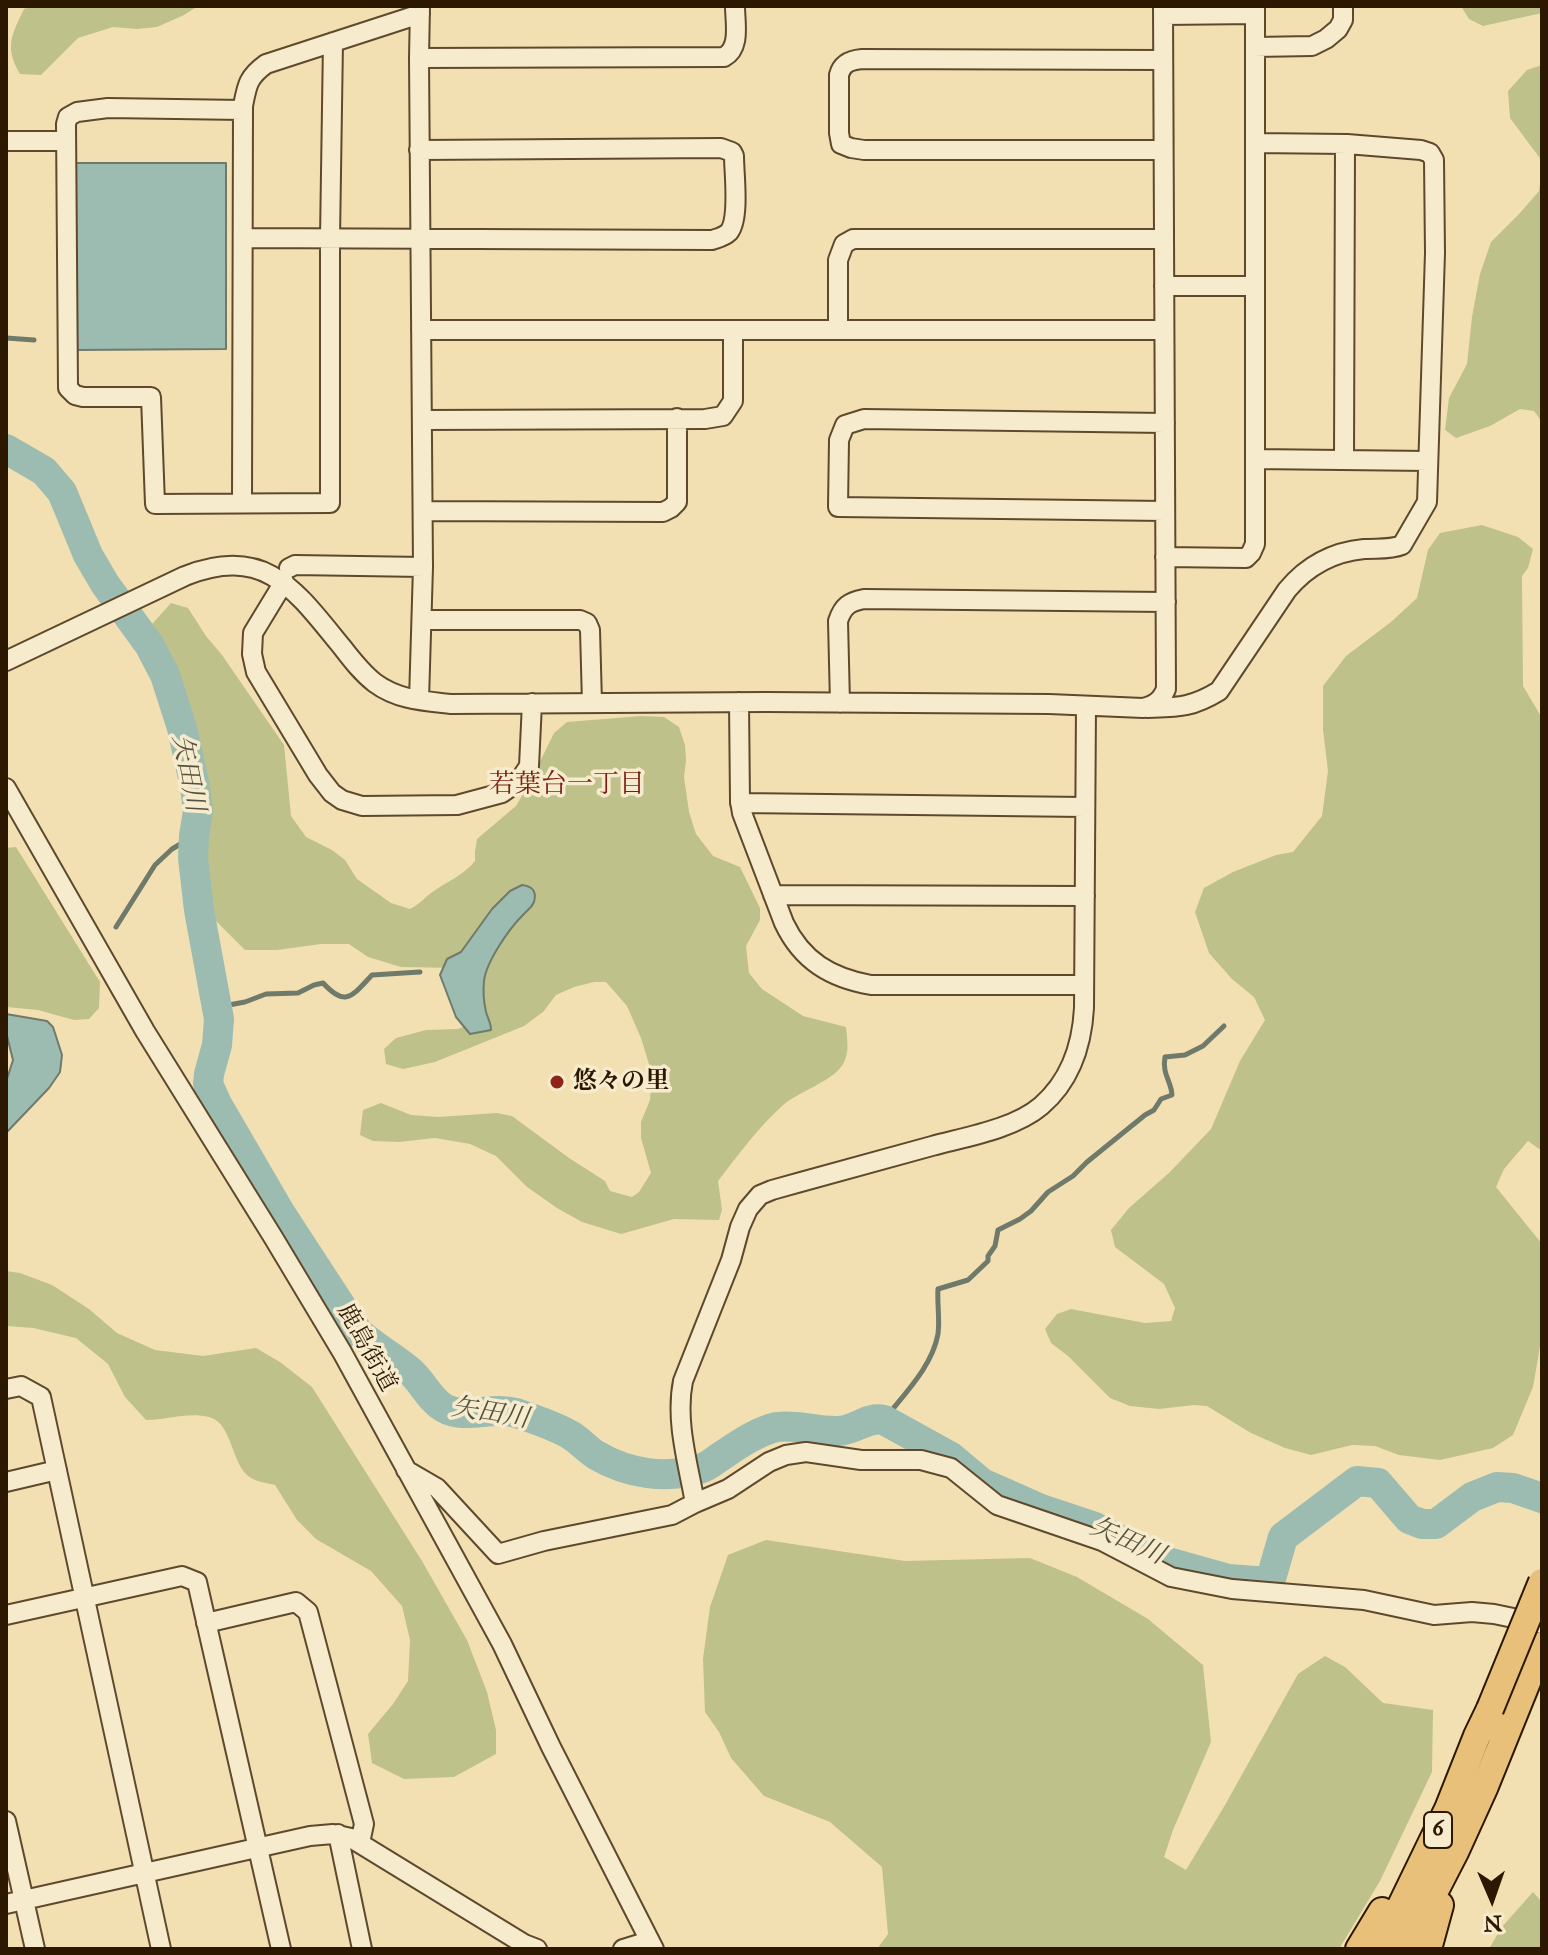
<!DOCTYPE html>
<meta charset="utf-8">
<style>
body{margin:0}
#map{position:relative;width:1548px;height:1955px;overflow:hidden;background:#f2e0b2;font-family:"IM FELL Great Primer",serif}
canvas{display:block}
.frame{position:absolute;inset:0;border:8px solid #2c1700;pointer-events:none}
.north{position:absolute;left:1452px;top:1859px;width:80px;height:80px;-webkit-text-stroke:6px #f7ebcd;paint-order:stroke;rotate:178deg;font-size:22px;font-weight:700;line-height:32px;text-align:center;color:#2c1700}
.north::after{content:'';display:block;margin:auto;width:28px;height:36px;background:#2c1700;clip-path:polygon(50% 0,100% 100%,50% 72%,0 100%)}
</style>
<div id="map">
<canvas width="1548" height="1955"></canvas>
<div class="frame"></div>
<div class="north">N</div>
</div>
<script>
const context = document.querySelector('canvas').getContext('2d');
context.lineJoin = 'round';
function fill(path, color) { context.fillStyle = color; context.fill(path, 'evenodd'); }
function stroke(path, color, width, dash) { context.strokeStyle = color; context.lineWidth = width; context.lineCap = dash ? 'butt' : 'round'; context.setLineDash(dash || []); context.stroke(path); }
function drawText(font, color, halo, rows, align = 'center') {
  context.font = font + ' "IM FELL Great Primer","Noto Serif JP",serif'; context.lineWidth = 7; context.setLineDash([]); context.textBaseline = 'middle'; context.strokeStyle = halo; context.fillStyle = color; for (const [text, x, y, turn = 0] of rows) {
    context.save(); context.translate(x, y); context.rotate((+turn || 0) * Math.PI / 180); context.textAlign = isNaN(turn) ? turn : align; if (halo) context.strokeText(text, 0, 0); context.fillText(text, 0, 0); context.restore();
  }
}
fill(new Path2D(`
 M 33,6 L 198,6 L 184,15 L 157,27 L 137,29 L 113,27 L 78,38 L 41,75 L 20,74 C 4,47 12,34 24,9 Z
 M 1461,6 L 1542,6 L 1542,13 L 1483,26 L 1469,19 Z
 M 1542,65 L 1542,161 L 1510,118 L 1508,91 L 1527,70 Z
 M 1542,168 L 1542,422 L 1534,411 L 1520,409 L 1490,426 L 1456,438 L 1445,430 L 1449,398 L 1467,364 L 1472,317 L 1480,274 L 1491,242 L 1520,213 L 1539,191 Z
 M 1482,525 L 1518,537 L 1533,549 L 1528,568 L 1522,576 L 1523,686 L 1542,718 L 1542,1151 L 1528,1141 L 1504,1169 L 1496,1187 L 1542,1244 L 1542,1335 L 1533,1387 L 1513,1435 L 1493,1448 L 1440,1460 L 1399,1455 L 1375,1446 L 1352,1445 L 1311,1455 L 1285,1448 L 1251,1433 L 1207,1406 L 1194,1405 L 1159,1409 L 1130,1406 L 1110,1398 L 1068,1356 L 1051,1343 L 1045,1329 L 1057,1314 L 1071,1309 L 1145,1323 L 1171,1321 L 1175,1308 L 1164,1284 L 1115,1247 L 1111,1230 L 1129,1208 L 1170,1172 L 1211,1129 L 1240,1061 L 1265,1020 L 1254,997 L 1232,979 L 1209,953 L 1195,912 L 1204,888 L 1233,872 L 1276,855 L 1293,852 L 1322,816 L 1328,771 L 1323,730 L 1323,686 L 1346,656 L 1391,622 L 1417,598 L 1428,550 L 1440,533 Z
 M 171,603 L 188,608 L 206,636 L 222,655 L 284,745 L 291,816 L 306,837 L 332,850 L 345,860 L 357,879 L 391,903 L 410,909 C 420,904 423,899 431,893 C 446,882 464,875 475,861 L 475,852 L 477,839 L 516,806 L 531,780 L 554,733 L 567,722 L 641,716 L 664,717 L 679,727 L 685,745 L 686,761 L 684,777 L 689,812 L 696,834 L 713,856 L 740,867 L 760,908 L 760,920 L 746,946 L 749,973 L 762,989 L 803,1016 L 846,1027 C 847,1040 850,1052 843,1064 C 834,1081 797,1092 782,1106 C 758,1128 738,1155 718,1181 L 722,1210 L 719,1220 L 674,1219 L 621,1234 L 582,1222 L 557,1208 L 527,1187 L 496,1156 L 470,1144 L 435,1138 L 399,1142 L 373,1141 L 360,1135 L 363,1110 L 381,1103 L 411,1115 L 438,1117 L 497,1113 L 512,1116 L 569,1158 L 605,1181 L 610,1191 L 632,1197 L 639,1192 L 651,1173 L 641,1138 L 641,1122 L 650,1100 L 652,1074 L 641,1038 L 627,1006 L 606,982 L 594,982 L 574,987 L 556,995 L 543,1012 L 524,1026 L 435,1062 L 403,1069 L 386,1064 L 384,1049 L 396,1038 L 426,1030 L 458,1029 L 475,1022 L 458,968 L 401,967 L 368,957 L 349,944 L 321,944 L 277,950 L 245,950 L 198,903 L 188,883 L 185,847 L 187,801 L 183,750 L 163,684 L 152,624 Z
 M 16,847 L 100,982 L 99,1008 L 89,1019 L 74,1020 L 38,1010 L 6,1007 L 6,848 Z
 M 6,1271 L 20,1273 L 52,1285 L 89,1309 L 117,1333 L 155,1350 L 203,1356 L 256,1348 L 280,1362 L 312,1387 L 422,1561 L 467,1640 L 487,1692 L 496,1730 L 496,1754 L 454,1777 L 404,1779 L 372,1763 L 368,1734 L 393,1704 L 408,1681 L 410,1640 L 402,1606 L 371,1571 L 316,1539 L 297,1520 L 275,1485 C 268,1483 257,1482 251,1478 C 230,1465 234,1424 209,1417 C 187,1412 168,1420 146,1420 L 125,1397 L 108,1364 L 76,1338 L 33,1328 L 6,1326 Z
 M 766,1540 L 905,1561 L 1030,1558 L 1077,1577 L 1148,1619 L 1203,1665 L 1211,1742 L 1173,1830 L 1164,1857 L 1186,1870 L 1225,1805 L 1298,1674 L 1325,1656 L 1345,1667 L 1383,1703 L 1433,1710 L 1432,1772 L 1380,1881 L 1339,1949 L 877,1949 L 888,1934 L 882,1867 L 830,1822 L 764,1796 L 731,1758 L 719,1732 L 705,1712 L 703,1659 L 710,1607 L 728,1555 Z
 M 1533,1892 L 1542,1902 L 1542,1949 L 1489,1949 L 1501,1928 Z`), '#bec189');
const water = new Path2D(`
 M 74,163 L 226,163 L 226,349 L 74,350 Z
 M 522,885 C 532,886 537,891 534,902 C 531,909 527,910 522,916 C 509,929 486,962 484,981 C 483,990 484,1003 486,1012 C 488,1019 491,1023 491,1030 L 470,1034 L 456,1017 L 440,975 L 447,959 L 461,952 L 492,909 L 510,891 Z
 M 6,1014 L 47,1021 L 53,1027 L 62,1055 L 60,1072 L 49,1088 L 6,1133 L 6,1082 L 13,1060 L 6,1032 Z`);
fill(water, '#9cbcb2');
stroke(water, '#6f7a6b', 2);
stroke(new Path2D(`
 M 6,338 L 34,340
 M 116,927 L 155,865 L 172,849 L 194,836
 M 218,1007 L 245,1002 L 266,994 L 298,993 L 314,985 L 323,983 C 346,1008 352,996 372,975 L 420,972
 M 884,1420 C 904,1394 932,1367 938,1334 C 940,1319 937,1304 938,1289 L 968,1280 L 988,1261 L 988,1256 L 995,1246 L 998,1230 L 1020,1219 L 1031,1211 L 1048,1192 L 1073,1176 L 1087,1162 L 1145,1115 L 1154,1110 L 1161,1099 L 1172,1095 C 1171,1080 1162,1075 1165,1057 L 1185,1055 L 1203,1046 L 1224,1026`), '#6f7a6b', 5);
stroke(new Path2D(`
 M 6,449 L 44,471 L 62,492 L 88,555 L 105,584 L 150,646 L 165,675 L 182,728 L 195,787 L 198,811 L 194,836 L 193,858 L 199,910 L 219,1019 L 217,1045 L 209,1074 L 208,1084 L 217,1104 L 281,1214 L 358,1332 C 374,1347 394,1357 411,1372 C 423,1383 430,1400 444,1408 C 465,1420 491,1406 516,1413 C 534,1419 556,1426 572,1436 C 581,1442 588,1450 596,1455 C 628,1474 667,1480 702,1468 C 709,1466 716,1459 723,1455 C 738,1445 758,1431 777,1427 C 797,1424 817,1432 838,1431 C 854,1431 868,1416 884,1420 L 951,1457 L 982,1483 L 1041,1509 L 1095,1527 L 1157,1559 L 1228,1579 L 1270,1582 L 1283,1537 L 1357,1481 L 1378,1483 L 1409,1519 L 1422,1524 L 1436,1524 L 1472,1497 L 1497,1487 L 1513,1488 L 1542,1498`), '#9cbcb2', 30);
const minor = new Path2D(`
 M 1163,15 L 1255,14
 M 1255,47 L 1312,46 L 1326,39 L 1338,29 L 1343,20 L 1343,6
 M 419,58 L 724,57 C 741,48 735,23 735,6
 M 1163,60 L 862,59 C 851,60 842,63 839,75 L 839,133 L 841,144 L 851,148 L 864,150 L 1163,150
 M 243,110 L 108,108 L 77,112 L 68,117 L 66,124 L 68,388 L 75,395 L 83,397 L 151,397 L 155,504 L 330,503 L 330,238 L 333,42
 M 6,141 L 65,141
 M 243,238 L 712,240 C 718,238 724,237 729,232 C 740,218 734,174 734,156 L 732,152 L 721,148 L 419,150
 M 1164,286 L 1255,286
 M 421,330 L 1164,330
 M 838,330 L 838,260 L 844,244 L 853,239 L 1164,239
 M 422,420 L 705,419 L 723,416 L 733,401 L 733,330
 M 1165,423 L 864,419 L 845,425 L 839,440 L 838,507 L 1165,511
 M 1255,459 L 1428,461
 M 1344,460 L 1345,144
 M 242,503 L 243,106 C 247,85 248,77 266,64 L 420,14
 M 423,511 L 663,512 L 671,508 L 677,502 L 677,418
 M 1165,557 L 1246,558 L 1251,553 L 1255,544 L 1255,6
 M 289,568 L 295,565 L 423,567
 M 284,582 L 253,633 L 252,654 L 256,672 L 318,775 L 332,793 L 342,800 L 362,806 L 457,805 L 502,793 L 519,781 L 529,766 L 532,703
 M 422,620 L 580,620 L 587,623 L 590,630 L 592,703
 M 6,661 L 185,576 C 266,544 296,591 342,647 C 352,660 362,673 375,683 C 398,700 424,701 451,704 L 766,702 L 1049,704 L 1143,708 C 1155,705 1161,701 1166,689 L 1163,6
 M 419,700 L 423,567 L 419,58 L 420,6
 M 739,702 L 740,801 L 742,813 L 784,923 C 802,961 831,978 871,985 L 1084,985
 M 840,703 L 838,621 C 843,606 849,602 864,599 L 1166,602
 M 1147,708 C 1178,707 1191,708 1219,691 L 1287,590 C 1307,566 1332,552 1364,549 C 1377,548 1390,550 1402,545 L 1427,502 L 1435,253 L 1434,160 L 1430,153 L 1421,150 L 1347,144 L 1255,143
 M 6,788 L 145,1031 L 273,1237 L 342,1352 L 502,1644 L 551,1747 L 654,1949
 M 740,803 L 1085,807
 M 773,895 L 1085,896
 M 6,1389 L 21,1386 L 41,1397 L 161,1949
 M 406,1470 L 437,1488 L 498,1554 L 544,1541 L 672,1515 L 695,1503 L 728,1489 L 769,1462 L 786,1455 L 806,1452 L 861,1460 L 921,1460 L 951,1468 L 997,1505 L 1102,1541 L 1171,1577 L 1232,1589 L 1364,1600 L 1434,1615 L 1472,1612 L 1494,1614 L 1542,1624
 M 6,1482 L 57,1470
 M 695,1503 C 688,1463 675,1421 683,1381 L 731,1260 L 740,1227 L 748,1209 L 760,1195 L 772,1190 C 825,1175 878,1161 932,1146 C 965,1137 1014,1129 1041,1106 C 1070,1081 1082,1045 1084,1008 L 1086,706
 M 6,1615 L 182,1576 L 197,1582 L 281,1949
 M 206,1623 L 296,1602 L 308,1612 L 364,1824 L 360,1843
 M 6,1821 L 35,1949
 M 338,1834 L 362,1949
 M 6,1904 L 310,1836 L 333,1834 L 351,1838 L 524,1944 L 537,1949
 M 623,1949 L 649,1941`);
const highway = new Path2D(`
 M 1359,1949 L 1382,1911
 M 1380,1949 L 1448,1809 L 1477,1736 L 1490,1709
 M 1405,1949 L 1455,1852 L 1485,1786 L 1542,1645
 M 1428,1949 L 1440,1905`);
stroke(minor, '#5e492c', 22);
stroke(highway, '#2c1700', 30);
stroke(minor, '#f7ebcd', 18);
stroke(highway, '#e9c079', 26);
const highwayBridge = new Path2D(`
 M 1490,1709 L 1542,1582`);
stroke(highwayBridge, '#2c1700', 30, []);
stroke(highwayBridge, '#e9c079', 26);
for (const [x, y, r, color] of [
 [557,1082,8,"#8f2418"]
]) { const dot = new Path2D(); dot.arc(x, y, r, 0, 2 * Math.PI); context.fillStyle = color; context.fill(dot); stroke(dot, '#f7ebcd', 3); }
for (const [x, y, w] of [
 [1438,1830,28]
]) { const box = new Path2D(); box.roundRect(x - w / 2, y - 18, w, 36, 6); context.fillStyle = '#f7ebcd'; context.fill(box); stroke(box, '#2c1700', 2); }
drawText('bold 22px', '#2c1700', null, [
 ["6",1438,1830]
]);
drawText('bold 24px', '#2c1700', '#f7ebcd', [
 ["悠々の里",573,1082]
], 'left');
drawText('24px', '#2c1700', '#f7ebcd', [
 ["鹿島街道",366,1348,61]
]);
drawText('italic 26px', '#53513e', '#f7ebcd', [
 ["矢田川",187,773,79],
 ["矢田川",490,1414,9],
 ["矢田川",1127,1542,24]
]);
drawText('26px', '#7a1f14', '#f7ebcd', [
 ["若葉台一丁目",567,786]
]);
</script>
